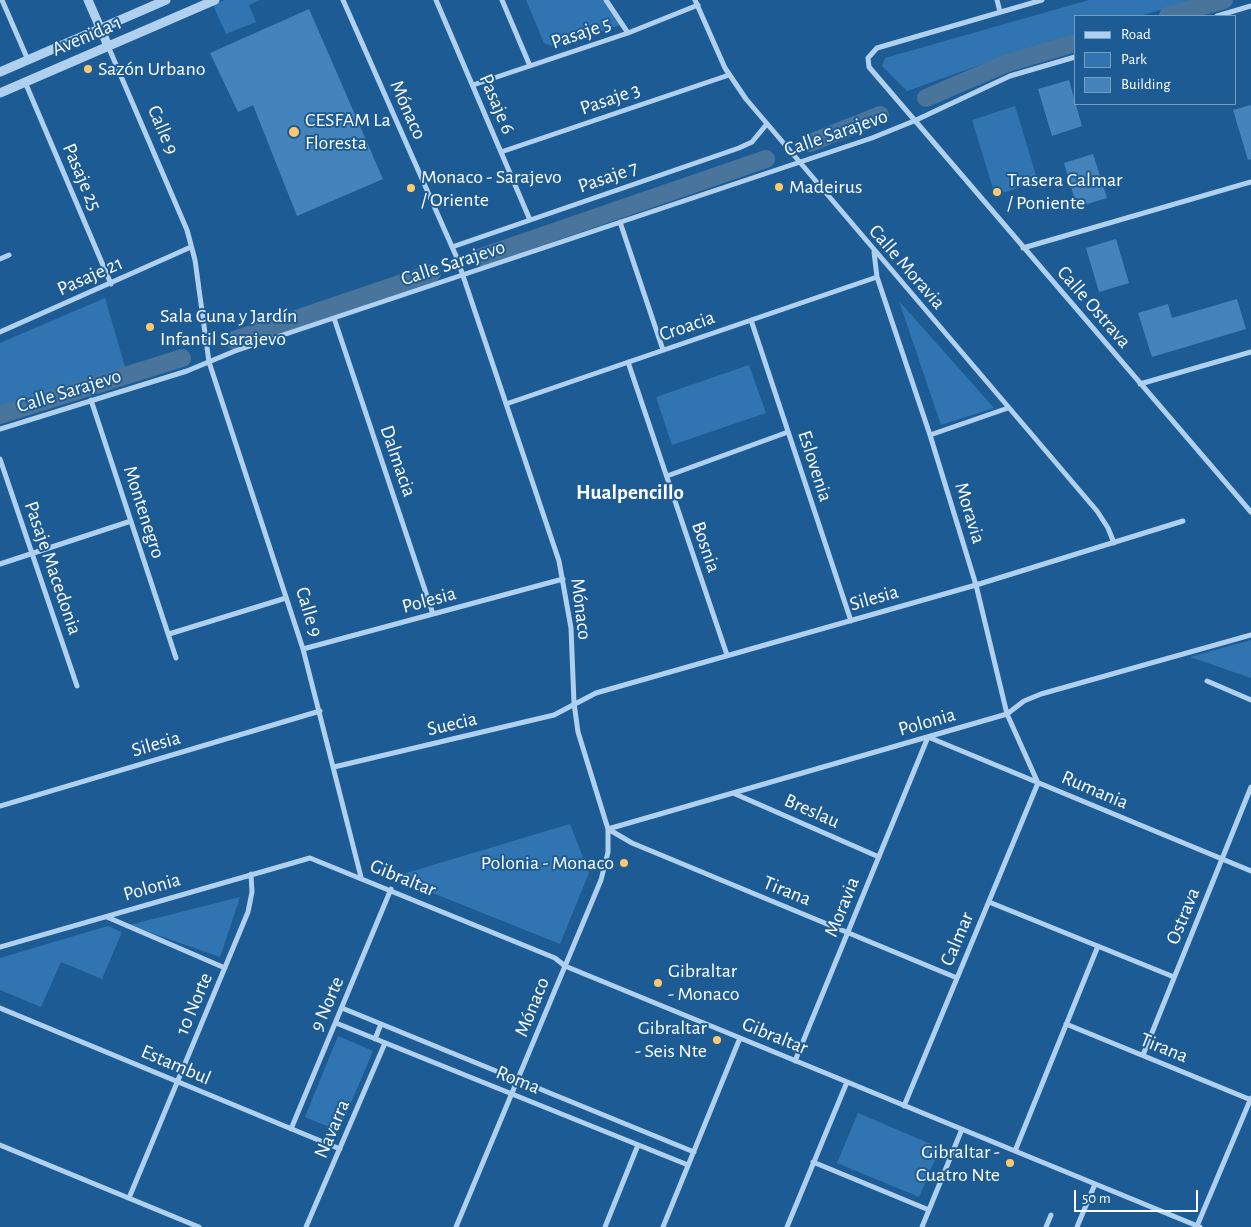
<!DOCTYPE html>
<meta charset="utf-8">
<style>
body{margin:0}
#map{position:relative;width:1251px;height:1227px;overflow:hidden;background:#1d5b94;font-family:"Alegreya Sans",sans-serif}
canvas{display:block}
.legend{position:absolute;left:1074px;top:15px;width:162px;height:90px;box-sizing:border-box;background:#1d5b94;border:1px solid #779dbf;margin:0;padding:6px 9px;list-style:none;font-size:15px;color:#fff}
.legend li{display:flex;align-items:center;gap:10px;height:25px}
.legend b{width:25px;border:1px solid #779dbf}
.scale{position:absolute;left:1074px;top:1190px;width:124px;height:22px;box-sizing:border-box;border:2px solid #fff;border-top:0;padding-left:6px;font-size:15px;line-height:18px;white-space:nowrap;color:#fff;-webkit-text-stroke:4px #1d5b94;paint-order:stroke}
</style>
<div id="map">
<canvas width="1251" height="1227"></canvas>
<ul class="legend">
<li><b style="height:6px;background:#afd1ef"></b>Road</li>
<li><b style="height:14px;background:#3075b2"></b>Park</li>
<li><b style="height:14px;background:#4584bb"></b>Building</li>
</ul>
<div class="scale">50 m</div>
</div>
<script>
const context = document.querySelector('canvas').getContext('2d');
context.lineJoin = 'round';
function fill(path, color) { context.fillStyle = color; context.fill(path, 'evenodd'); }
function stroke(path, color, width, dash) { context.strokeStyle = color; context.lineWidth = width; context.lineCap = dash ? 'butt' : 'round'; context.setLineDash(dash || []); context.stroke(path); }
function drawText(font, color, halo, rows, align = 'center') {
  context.font = font + ' "Alegreya Sans",sans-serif'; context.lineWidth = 4; context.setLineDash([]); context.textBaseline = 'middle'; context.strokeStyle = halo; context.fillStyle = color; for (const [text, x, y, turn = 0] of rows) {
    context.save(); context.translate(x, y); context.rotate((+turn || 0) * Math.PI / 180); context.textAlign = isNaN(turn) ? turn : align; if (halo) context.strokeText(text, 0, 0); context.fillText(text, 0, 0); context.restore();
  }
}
fill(new Path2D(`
 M 225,0 L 260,0 L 249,5 L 256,22 L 226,34 L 213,5 Z
 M 526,0 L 603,0 L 620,25 L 555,47 L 544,43 Z
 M 1089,0 L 1195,0 L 1140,16 L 1075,16 L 1075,36 L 1005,56 L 907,91 L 882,66 L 885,58 Z
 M 1015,106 L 1038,182 L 995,195 L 972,120 Z
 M 105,298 L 128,377 L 0,419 L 0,343 Z
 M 899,301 L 994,408 L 941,425 Z
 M 749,365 L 766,413 L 672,445 L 656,397 Z
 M 1251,640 L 1251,678 L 1190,657 Z
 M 570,824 L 589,873 L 560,944 L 393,877 Z
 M 240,897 L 220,957 L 129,925 Z
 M 108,926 L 122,932 L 102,979 L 61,962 L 41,1007 L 0,990 L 0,958 Z
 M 338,1036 L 373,1051 L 339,1131 L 305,1117 Z
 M 858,1113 L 940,1148 L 919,1197 L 837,1163 Z`), '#3075b2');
stroke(new Path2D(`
 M 1168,16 L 1224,0
 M 926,98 L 1005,64 L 1075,43
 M 810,143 L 880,115
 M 481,257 L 766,159
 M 234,340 L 432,273
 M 0,415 L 182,358`), '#49749c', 18);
fill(new Path2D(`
 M 309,9 L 383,179 L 297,216 L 253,105 L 238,112 L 210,53 Z
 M 1069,80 L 1082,126 L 1052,136 L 1038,89 Z
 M 1251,105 L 1251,159 L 1248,160 L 1233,110 Z
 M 1093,154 L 1107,198 L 1077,207 L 1064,163 Z
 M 1116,239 L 1129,283 L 1099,292 L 1086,248 Z
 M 1237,299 L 1246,329 L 1152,357 L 1138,313 L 1168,304 L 1172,318 Z`), '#4584bb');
stroke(new Path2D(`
 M 2,0 L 28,60
 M 343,0 L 457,258 L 559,561 L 571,628 L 574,703 L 578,732 L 608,829 L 608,852 L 601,880 L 456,1227
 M 436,0 L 530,220
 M 502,0 L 530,66
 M 606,0 L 628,33
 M 695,0 L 725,68 L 746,99 L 1097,511 L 1108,528 L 1114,543
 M 997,0 L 1000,12
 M 1042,0 L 877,48 L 868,58 L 869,67 L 1251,512
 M 1217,16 L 1251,6
 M 108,46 L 187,230 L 195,260 L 209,362 L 303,649 L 361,877
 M 25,82 L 111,284
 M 473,85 L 628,33 L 698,5
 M 501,152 L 729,75
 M 620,222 L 663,350
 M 452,247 L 739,148 L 752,142 L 766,125
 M 1023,248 L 1251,182
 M 874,252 L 877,277 L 930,435 L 976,585 L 1007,714 L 1038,783 L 904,1106
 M 0,259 L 9,255
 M 334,318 L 433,614
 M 751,320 L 851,621
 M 0,332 L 191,247
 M 628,362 L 727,655
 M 1140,384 L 1251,352
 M 91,400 L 176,658
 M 506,404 L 877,277
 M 0,429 L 187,371 L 235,351 L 872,138 L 914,121 L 1010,76 L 1075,57
 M 930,435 L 1008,408
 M 0,459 L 77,686
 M 667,476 L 788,432
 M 0,564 L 131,521
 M 169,634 L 286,598
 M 303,649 L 563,579
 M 1207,681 L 1251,700
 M 334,767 L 554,715 L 596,693 L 976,585 L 1183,521
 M 733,793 L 879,857
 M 0,806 L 320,711
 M 608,829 L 1007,714 L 1024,701 L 1041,694 L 1251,635
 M 608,829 L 632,843 L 957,978
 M 989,902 L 1174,977
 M 107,917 L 225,968
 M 0,947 L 310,858 L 555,958 L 565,966 L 1200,1227
 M 0,1008 L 340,1149
 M 342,1008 L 694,1152
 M 336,1023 L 688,1165
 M 1066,1024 L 1251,1100
 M 375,1039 L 381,1024
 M 1143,1055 L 1251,787
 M 795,1061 L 928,737 L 1251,871
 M 291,1129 L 391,889
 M 0,1145 L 199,1227
 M 1015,1151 L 1098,946
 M 813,1162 L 929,1210
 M 129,1198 L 248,912 L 252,892 L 251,874
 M 1197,1226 L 1251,1098
 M 306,1227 L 385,1043
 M 605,1227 L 638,1145
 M 663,1227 L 740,1038
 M 787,1227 L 847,1082
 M 922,1227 L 962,1129
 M 1046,1227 L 1051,1215
 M 1077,1227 L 1095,1184`), '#afd1ef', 5);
stroke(new Path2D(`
 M 88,0 L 108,46
 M 0,72 L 166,0
 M 0,93 L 215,0`), '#afd1ef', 9);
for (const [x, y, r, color] of [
 [88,69,5,"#fec86e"],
 [294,132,6,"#fec86e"],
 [779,187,5,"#fec86e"],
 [411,188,5,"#fec86e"],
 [997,192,5,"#fec86e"],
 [150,327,5,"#fec86e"],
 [624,863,5,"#fec86e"],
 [658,983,5,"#fec86e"],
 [717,1040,5,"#fec86e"],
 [1010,1163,5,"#fec86e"]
]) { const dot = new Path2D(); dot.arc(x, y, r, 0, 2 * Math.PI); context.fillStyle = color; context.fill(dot); stroke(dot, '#1d5b94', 2); }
drawText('20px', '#fff', '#1d5b94', [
 ["Pasaje 5",581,33,-19],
 ["Avenida 1",87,36,-23],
 ["Pasaje 3",610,99,-19],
 ["Pasaje 6",497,104,67],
 ["Mónaco",408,110,66],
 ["Calle 9",163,130,67],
 ["Calle Sarajevo",836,133,-19],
 ["Pasaje 25",82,177,67],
 ["Pasaje 7",608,177,-19],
 ["Calle Sarajevo",453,263,-18],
 ["Calle Moravia",907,267,49],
 ["Pasaje 21",90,276,-24],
 ["Calle Ostrava",1094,307,49],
 ["Croacia",687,326,-19],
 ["Calle Sarajevo",69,391,-17],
 ["Dalmacia",398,461,71],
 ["Eslovenia",815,466,72],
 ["Montenegro",144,512,72],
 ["Moravia",970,513,73],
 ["Bosnia",706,547,71],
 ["Pasaje Macedonia",53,568,71],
 ["Silesia",874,598,-16],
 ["Polesia",429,600,-15],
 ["Mónaco",581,609,83],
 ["Calle 9",309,612,73],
 ["Polonia",927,722,-16],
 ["Suecia",452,724,-13],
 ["Silesia",156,744,-16],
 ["Rumania",1095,790,23],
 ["Breslau",812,811,24],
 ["Gibraltar",403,878,22],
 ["Polonia",152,887,-16],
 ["Tirana",787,891,22],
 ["Moravia",842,907,-68],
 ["Ostrava",1183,916,-68],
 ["Calmar",957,939,-67],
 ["10 Norte",194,1004,-67],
 ["9 Norte",327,1004,-67],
 ["Mónaco",532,1007,-68],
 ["Gibraltar",775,1036,22],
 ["Tirana",1164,1048,22],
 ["Estambul",176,1065,23],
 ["Roma",518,1080,22],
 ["Navarra",332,1129,-67]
]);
drawText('20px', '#fff', '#1d5b94', [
 ["Sazón Urbano",98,69],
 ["CESFAM La",305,120],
 ["Floresta",305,143],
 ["Monaco - Sarajevo",421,177],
 ["/ Oriente",421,200],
 ["Trasera Calmar",1007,180],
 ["/ Poniente",1007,203],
 ["Madeirus",789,187],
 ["Sala Cuna y Jardín",160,316],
 ["Infantil Sarajevo",160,339],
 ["Polonia - Monaco",614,863,"right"],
 ["Gibraltar",668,971],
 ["- Monaco",668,994],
 ["Gibraltar",707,1028,"right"],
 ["- Seis Nte",707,1051,"right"],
 ["Gibraltar -",1000,1152,"right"],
 ["Cuatro Nte",1000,1175,"right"]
], 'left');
drawText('bold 21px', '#fff', '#1d5b94', [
 ["Hualpencillo",630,493]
]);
</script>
